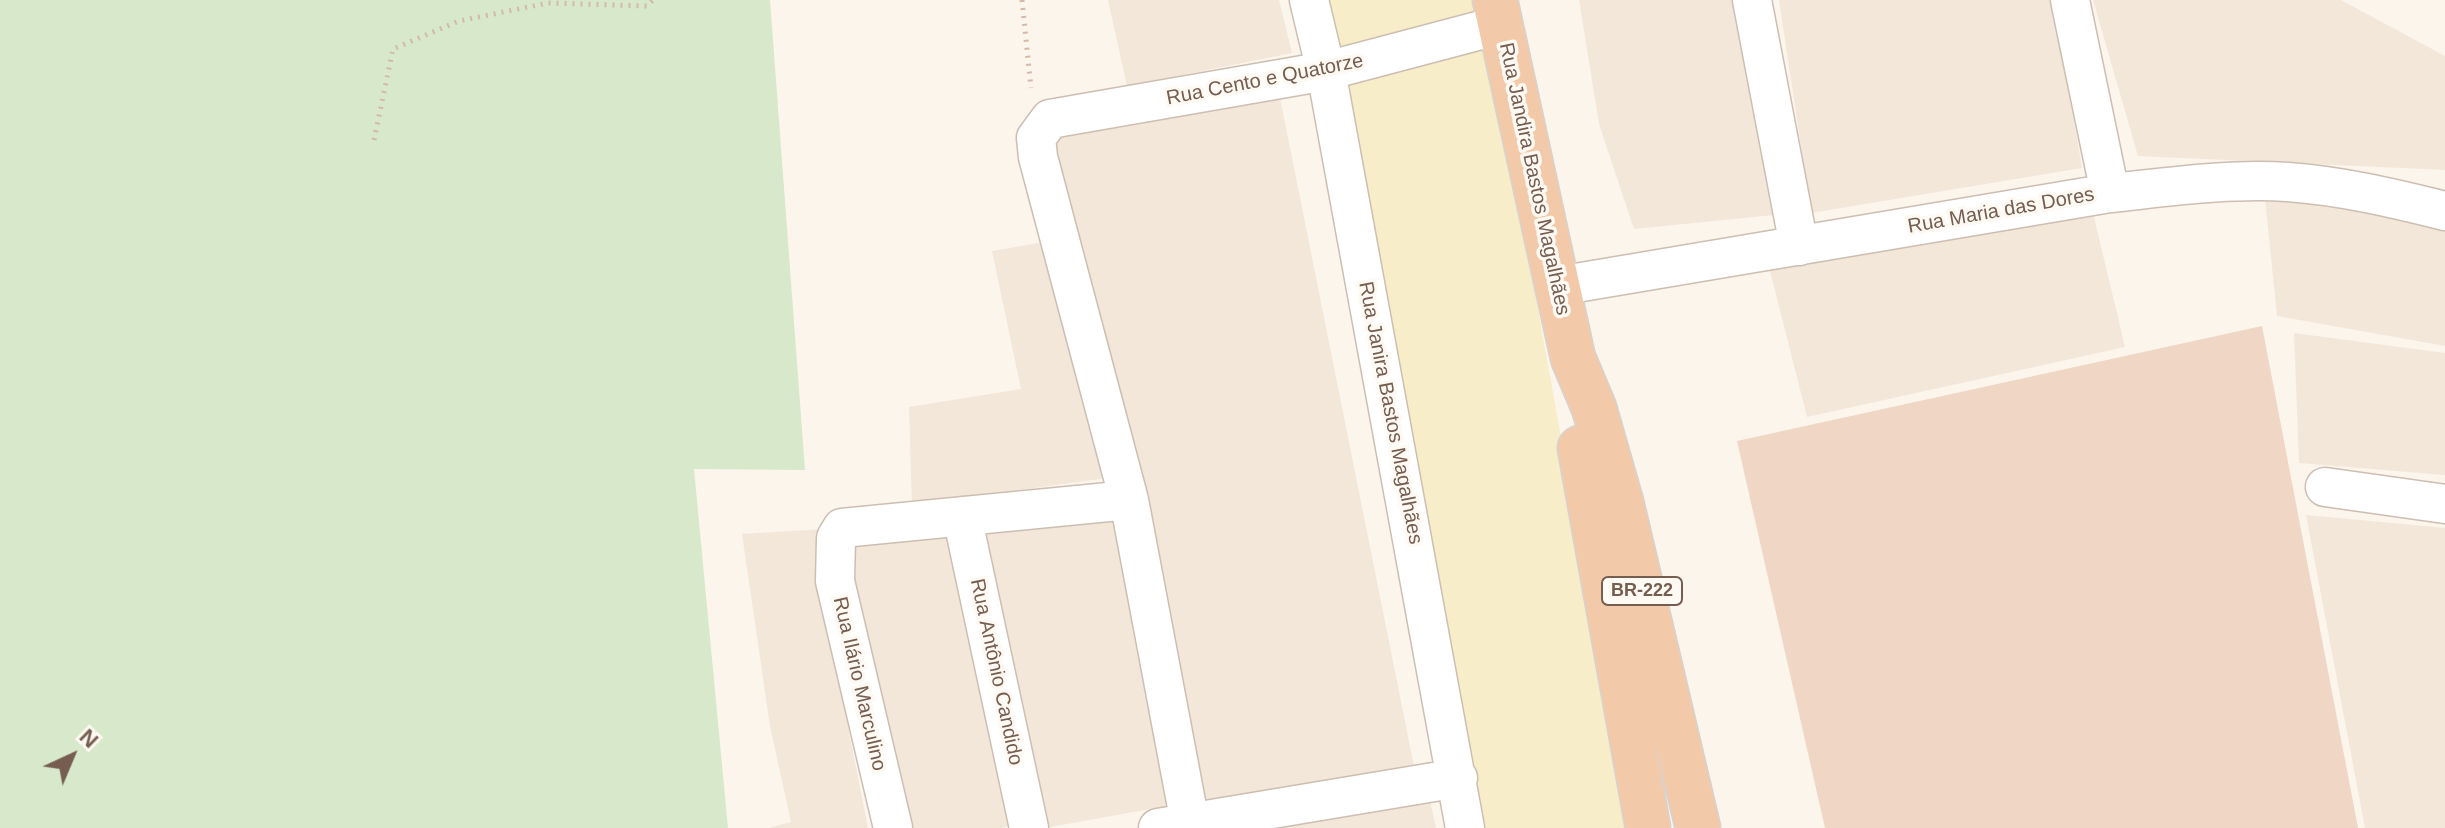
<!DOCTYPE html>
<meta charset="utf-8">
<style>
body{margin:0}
#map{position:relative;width:2445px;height:828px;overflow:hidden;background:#fbf5ec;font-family:Arial,sans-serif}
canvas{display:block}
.north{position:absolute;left:32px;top:716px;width:80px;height:80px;-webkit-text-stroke:6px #fef9f2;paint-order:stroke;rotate:44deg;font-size:22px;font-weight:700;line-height:32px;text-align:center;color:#755d50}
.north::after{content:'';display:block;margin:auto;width:28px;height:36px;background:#755d50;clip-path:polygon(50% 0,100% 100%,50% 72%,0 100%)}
</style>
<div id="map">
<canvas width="2445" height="828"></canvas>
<div class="north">N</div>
</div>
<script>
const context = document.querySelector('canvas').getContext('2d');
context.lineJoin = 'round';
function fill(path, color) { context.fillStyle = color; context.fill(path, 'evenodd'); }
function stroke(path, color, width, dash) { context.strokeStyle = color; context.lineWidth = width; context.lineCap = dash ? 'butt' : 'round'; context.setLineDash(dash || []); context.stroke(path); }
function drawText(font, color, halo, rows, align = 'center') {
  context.font = font + ' Arial,sans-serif'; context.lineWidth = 7; context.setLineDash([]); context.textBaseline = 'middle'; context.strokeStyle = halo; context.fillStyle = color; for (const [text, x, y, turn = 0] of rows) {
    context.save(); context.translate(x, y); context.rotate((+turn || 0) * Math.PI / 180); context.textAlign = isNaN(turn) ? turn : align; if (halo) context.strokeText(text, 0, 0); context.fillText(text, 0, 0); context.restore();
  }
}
fill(new Path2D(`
 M 1108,0 L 1279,0 L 1292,53 L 1127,86 Z
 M 1579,0 L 1735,0 L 1774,215 L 1634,229 L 1599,124 Z
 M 1779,0 L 2054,0 L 2082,168 L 1811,213 Z
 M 2093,0 L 2341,0 L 2445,56 L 2445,170 L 2138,156 Z
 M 1278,88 L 1415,771 L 1200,800 L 1051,134 Z
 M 2265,198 L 2330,198 L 2445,227 L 2445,346 L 2277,316 Z
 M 2093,213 L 2125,347 L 1807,417 L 1769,267 Z
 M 1057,240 L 1114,477 L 912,505 L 909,407 L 1021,389 L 992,251 Z
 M 2294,333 L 2445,353 L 2445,475 L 2299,463 Z
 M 1121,508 L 1177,804 L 1045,828 L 975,528 Z
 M 2306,515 L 2445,528 L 2445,828 L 2365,828 Z
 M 959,528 L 1023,823 L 1002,828 L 900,828 L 838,550 Z
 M 825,529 L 818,575 L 868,828 L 768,828 L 791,822 L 770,726 L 742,534 Z
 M 1429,795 L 1436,828 L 1274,828 L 1272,817 Z`), '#f3e7da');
fill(new Path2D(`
 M 0,0 L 770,0 L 805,470 L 694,469 L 728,828 L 0,828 Z`), '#d7e9ca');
fill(new Path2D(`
 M 1322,0 L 1478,0 L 1481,14 L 1335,52 Z
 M 1490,41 L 1631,828 L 1472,828 L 1341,86 Z`), '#f8edc9');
fill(new Path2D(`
 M 2262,326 L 2358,828 L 1825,828 L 1737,441 Z`), '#efd6c5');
const minor = new Path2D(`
 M 1309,0 L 1326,71 L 1465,828
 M 1752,0 L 1799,246
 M 2070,0 L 2110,193
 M 1558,286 L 2110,193 C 2168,187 2230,178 2288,182 C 2342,186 2393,198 2445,211
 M 2325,487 L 2445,504
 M 962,516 L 1029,828
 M 1190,823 L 1129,500 L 1038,157 L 1036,138 L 1050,119 L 1326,71 L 1500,25
 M 893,828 L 835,581 L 836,538 L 842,528 L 1129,500
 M 1158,828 L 1458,778`);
const trunk = new Path2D(`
 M 1495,0 L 1573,358 L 1594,408 L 1621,502 L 1698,828
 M 1580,448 L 1648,828`);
stroke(minor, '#cdbeb2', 41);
stroke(trunk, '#d8d2ce', 47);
stroke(new Path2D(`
 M 1022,0 L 1031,88
 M 374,140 L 393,49 L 459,21 L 548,3 L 647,6 L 653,0`), '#d4b9a8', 5, [2, 6]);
stroke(minor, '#fff', 38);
stroke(trunk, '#f2caa9', 44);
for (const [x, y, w] of [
 [1642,591,80]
]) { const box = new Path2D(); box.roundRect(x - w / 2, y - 14, w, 28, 6); context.fillStyle = '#fef9f2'; context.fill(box); stroke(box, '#755d50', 2); }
drawText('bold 18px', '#755d50', null, [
 ["BR-222",1642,591]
]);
drawText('20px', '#755d50', '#fef9f2', [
 ["Rua Cento e Quatorze",1265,80,-11],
 ["Rua Jandira Bastos Magalhães",1534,179,78],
 ["Rua Maria das Dores",2001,211,-10],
 ["Rua Janira Bastos Magalhães",1390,413,79],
 ["Rua Antônio Candido",996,672,78],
 ["Rua Ilário Marculino",859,684,77]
]);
</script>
